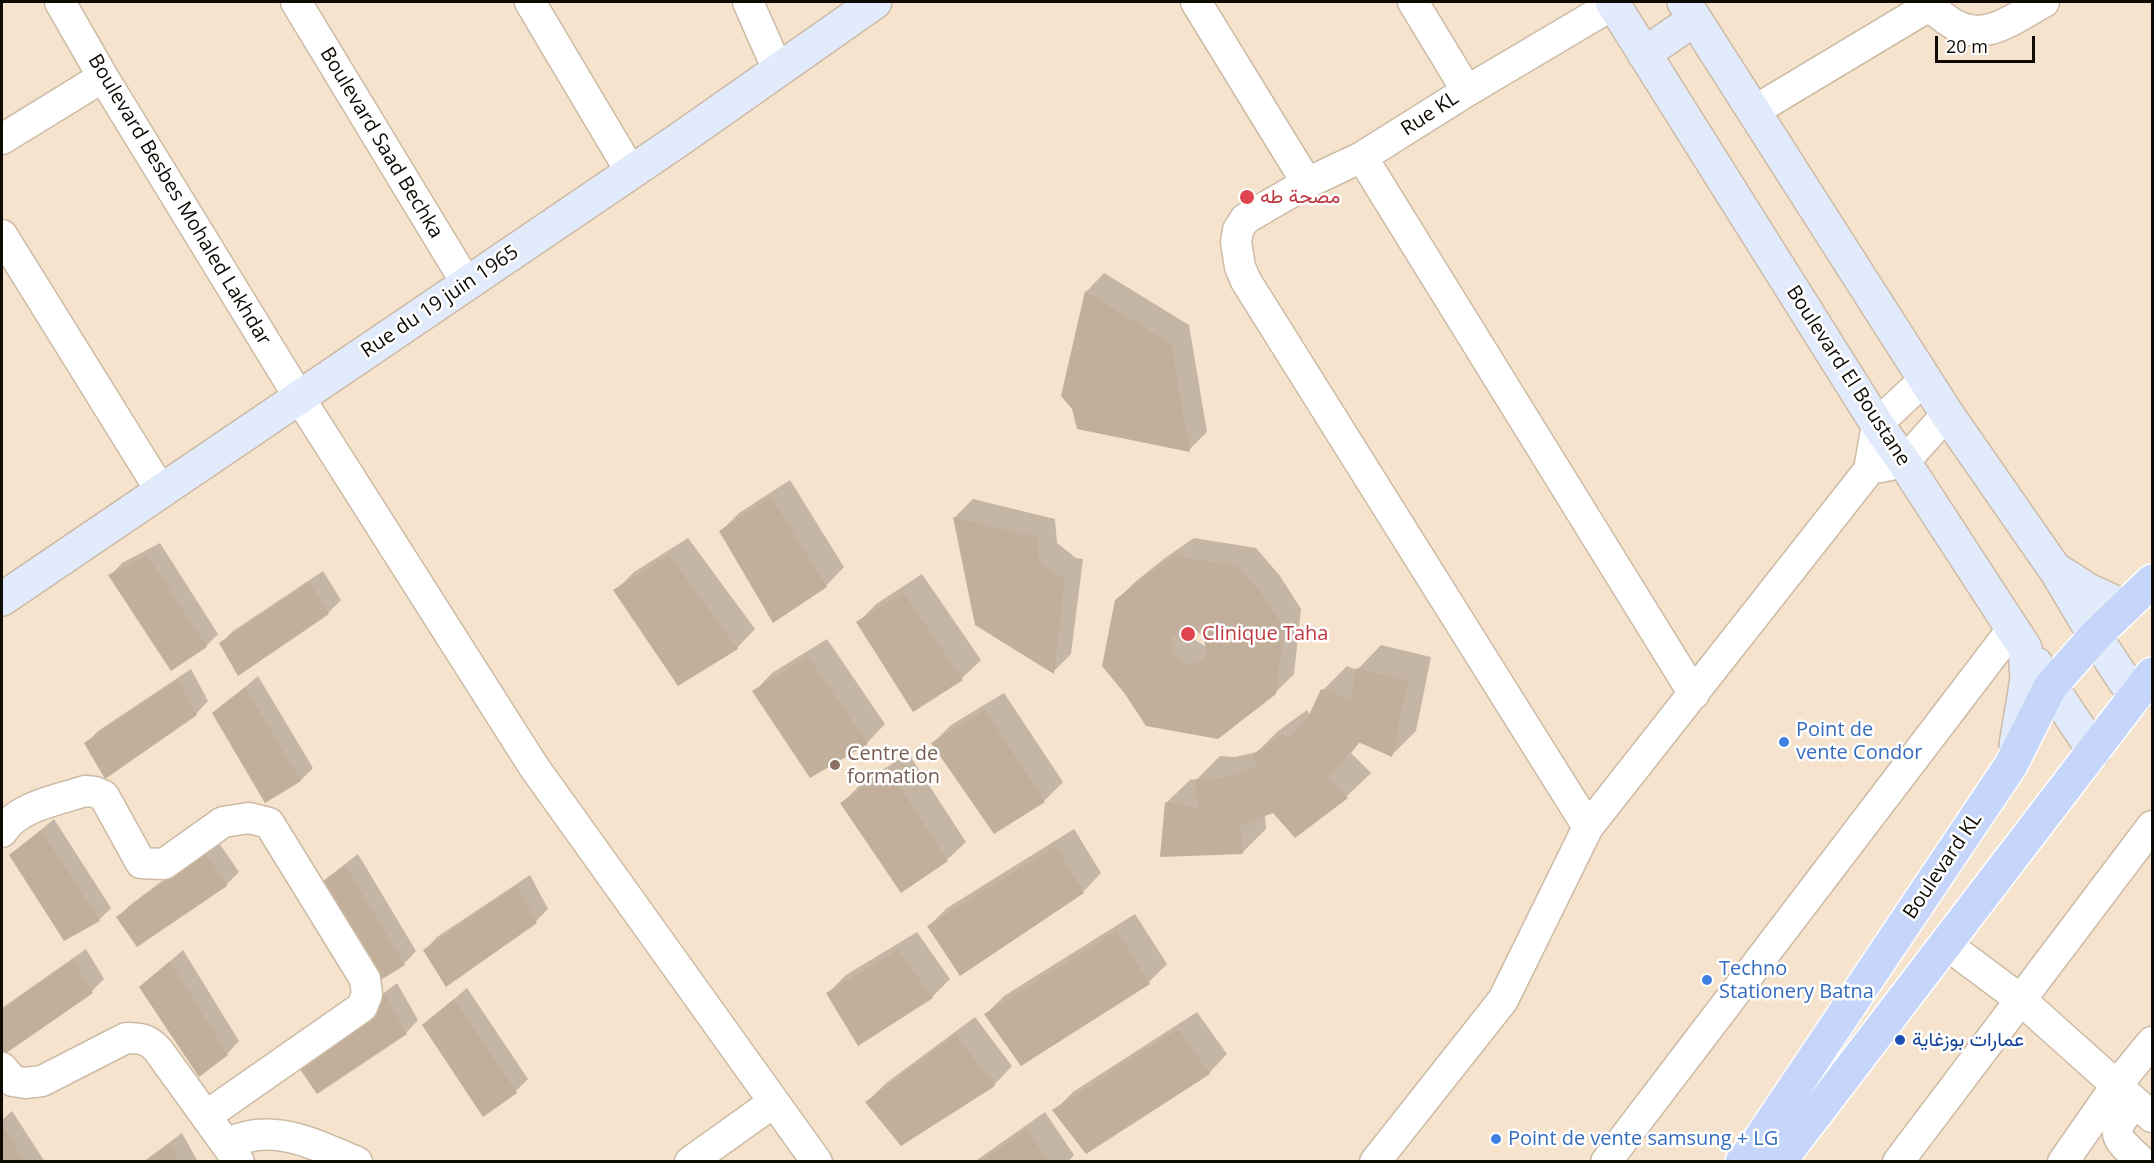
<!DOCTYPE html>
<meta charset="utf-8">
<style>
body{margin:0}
#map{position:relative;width:2154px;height:1163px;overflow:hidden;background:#f5e3cd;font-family:"Open Sans",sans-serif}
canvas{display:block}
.frame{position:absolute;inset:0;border:3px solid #100a04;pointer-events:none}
.scale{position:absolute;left:1935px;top:36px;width:100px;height:27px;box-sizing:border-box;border:3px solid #100a04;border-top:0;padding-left:8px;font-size:18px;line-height:21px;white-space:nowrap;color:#100a04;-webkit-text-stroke:4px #fff;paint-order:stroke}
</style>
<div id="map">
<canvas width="2154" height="1163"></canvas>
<div class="frame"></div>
<div class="scale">20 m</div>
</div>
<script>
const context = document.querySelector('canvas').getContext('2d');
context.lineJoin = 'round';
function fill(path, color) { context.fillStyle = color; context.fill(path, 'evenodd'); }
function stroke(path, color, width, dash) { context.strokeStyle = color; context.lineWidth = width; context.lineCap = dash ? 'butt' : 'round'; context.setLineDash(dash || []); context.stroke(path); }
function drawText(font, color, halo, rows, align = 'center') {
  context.font = font + ' "Open Sans",Vazirmatn,sans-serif'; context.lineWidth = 5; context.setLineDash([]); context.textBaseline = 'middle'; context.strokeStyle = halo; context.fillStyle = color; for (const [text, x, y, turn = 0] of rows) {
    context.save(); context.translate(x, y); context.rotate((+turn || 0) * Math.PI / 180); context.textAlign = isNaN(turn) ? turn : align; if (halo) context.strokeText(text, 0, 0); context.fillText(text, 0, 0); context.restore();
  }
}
fill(new Path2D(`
 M 1104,273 L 1189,325 L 1207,432 L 1189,450 L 1074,409 L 1062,396 L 1086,292 Z
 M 790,480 L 844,567 L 826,586 L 721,531 L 739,513 Z
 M 973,499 L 1055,519 L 1057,543 L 1076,558 L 1083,559 L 1071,654 L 1053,672 L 976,624 L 955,517 Z
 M 688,538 L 755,629 L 737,648 L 615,591 L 634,572 Z
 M 1194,538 L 1256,548 L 1280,576 L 1301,609 L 1294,674 L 1275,693 L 1217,738 L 1116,601 L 1135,582 L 1165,558 ZM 1189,626 L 1194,627 L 1205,637 L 1208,648 L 1192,638 Z
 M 160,543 L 218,634 L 206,646 L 110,576 L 122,563 Z
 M 323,571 L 341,600 L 329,612 L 239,673 L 221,643 L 233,631 Z
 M 922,574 L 981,660 L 962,678 L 914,710 L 858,623 L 876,604 Z
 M 827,639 L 885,724 L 867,743 L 811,776 L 754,692 L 772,673 Z
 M 1381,645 L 1431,657 L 1416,731 L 1392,755 L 1361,741 L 1351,753 L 1371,773 L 1347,796 L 1295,836 L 1274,811 L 1265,814 L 1266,829 L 1242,853 L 1167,802 L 1191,779 L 1196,780 L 1220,756 L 1235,757 L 1257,752 L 1278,731 L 1307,710 L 1310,715 L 1323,690 L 1347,666 L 1357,670 Z
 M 191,669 L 208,701 L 196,714 L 86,743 L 98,731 Z
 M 258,676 L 313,768 L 301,780 L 266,801 L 214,714 Z
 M 1004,693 L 1063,782 L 1045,800 L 994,832 L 933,743 L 951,725 Z
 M 908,753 L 966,842 L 947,860 L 842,803 L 860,785 Z
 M 54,819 L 111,908 L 99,920 L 11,855 Z
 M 1074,829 L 1101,873 L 1083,892 L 929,926 L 947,908 Z
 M 217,840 L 239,872 L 226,885 L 137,945 L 118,917 L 130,905 Z
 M 358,854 L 416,951 L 404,964 L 314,890 L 327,878 Z
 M 530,875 L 548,909 L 536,921 L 425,950 L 437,937 Z
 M 1135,914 L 1167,964 L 1149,982 L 986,1014 L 1004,996 Z
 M 917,932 L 950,979 L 932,997 L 828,993 L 846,975 Z
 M 86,949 L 104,979 L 92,991 L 2,1054 L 2,1008 Z
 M 183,950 L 239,1041 L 227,1054 L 141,987 Z
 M 397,983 L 418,1020 L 406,1033 L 309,1050 Z
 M 467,988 L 528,1079 L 516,1091 L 484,1115 L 424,1025 Z
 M 1197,1012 L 1227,1054 L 1209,1073 L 1054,1111 L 1073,1092 Z
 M 975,1017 L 1012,1066 L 994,1085 L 867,1102 L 885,1084 Z
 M 12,1111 L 45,1162 L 2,1162 L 2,1120 Z
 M 1045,1112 L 1074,1155 L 1068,1162 L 974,1162 Z
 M 182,1133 L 198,1162 L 143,1162 Z`), '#0003');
fill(new Path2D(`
 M 1085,291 L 1171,344 L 1190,452 L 1077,429 L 1072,409 L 1061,396 Z
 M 771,497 L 827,587 L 773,623 L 719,531 Z
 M 953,517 L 1037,537 L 1039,561 L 1057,576 L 1065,577 L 1054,674 L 975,625 Z
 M 147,555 L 207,647 L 171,671 L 108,575 Z
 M 669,555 L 738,649 L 678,686 L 613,590 Z
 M 1175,556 L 1237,566 L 1262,594 L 1284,628 L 1276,694 L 1218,739 L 1146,726 L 1125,694 L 1102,666 L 1115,600 L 1145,576 ZM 1185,628 L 1194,628 L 1204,638 L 1206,650 L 1203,660 L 1187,665 L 1174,656 L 1171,646 L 1172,638 Z
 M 310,582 L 329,614 L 238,676 L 219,643 Z
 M 903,592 L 963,680 L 913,712 L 856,622 Z
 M 808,656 L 868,744 L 810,778 L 752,691 Z
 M 1356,668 L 1408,680 L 1392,757 L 1358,742 L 1328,777 L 1348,798 L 1295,838 L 1273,813 L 1240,825 L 1243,854 L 1160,857 L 1165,802 L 1198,808 L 1195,779 L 1211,780 L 1236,774 L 1257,766 L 1252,755 L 1283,733 L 1288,740 L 1309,715 L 1321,689 L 1350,699 Z
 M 178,680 L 197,715 L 105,779 L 84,743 Z
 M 245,687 L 301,781 L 265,803 L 212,713 Z
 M 985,710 L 1045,802 L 994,834 L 931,743 Z
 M 889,770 L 948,861 L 901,893 L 840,803 Z
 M 41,830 L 100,921 L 64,941 L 9,855 Z
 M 1056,846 L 1084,893 L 960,976 L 927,926 Z
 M 204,851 L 227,886 L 137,947 L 116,917 Z
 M 345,865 L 405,965 L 374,984 L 312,890 Z
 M 517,886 L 537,923 L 446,987 L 423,950 Z
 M 1117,931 L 1150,984 L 1021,1066 L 984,1014 Z
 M 898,950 L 933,998 L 858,1046 L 826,993 Z
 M 73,960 L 93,993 L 2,1056 L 2,1010 Z
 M 170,961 L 228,1055 L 199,1077 L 139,987 Z
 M 385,994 L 407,1034 L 317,1094 L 295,1062 Z
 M 454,999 L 517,1093 L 483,1117 L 422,1025 Z
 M 1178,1029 L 1210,1074 L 1086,1154 L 1052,1110 Z
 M 956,1035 L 995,1086 L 901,1146 L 865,1102 Z
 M 2,1125 L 25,1162 L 2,1162 Z
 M 1027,1129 L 1048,1162 L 980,1162 Z
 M 170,1144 L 179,1162 L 145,1162 Z`), '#c1af9b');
const street = new Path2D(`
 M 60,2 L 103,77 L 299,397 L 534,767 L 817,1162
 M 296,2 L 467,284
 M 530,2 L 631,172
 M 748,2 L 778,70
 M 1196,2 L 1307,183
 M 1413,2 L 1467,91
 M 1926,2 C 1931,9 1940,14 1947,20 C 1982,46 2012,19 2044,2
 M 1754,111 L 1929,6
 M 2,139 L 103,77
 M 1362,157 L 1694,694
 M 2,235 L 161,491
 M 1880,467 L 1904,462 L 1947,414
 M 1588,827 L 1246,281 L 1240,267 L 1236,242 L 1238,230 L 1245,219 L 1307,183 L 1362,157 L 1467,91 L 1617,2
 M 2,832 C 18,806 58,800 85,791 L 95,792 L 104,796 L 141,863 L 164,864 L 223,822 L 249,818 L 269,823 L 365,979 L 367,994 L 362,1007 L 206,1116
 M 1946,944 L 2021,1000 L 2152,1117
 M 2,1068 L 13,1081 L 25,1083 L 42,1081 L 126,1038 C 141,1038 148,1039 158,1050 L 239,1162
 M 2135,1102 C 2109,1134 2113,1135 2142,1162
 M 225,1143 C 235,1140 247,1136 257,1135 C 291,1131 326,1149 357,1162
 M 690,1162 L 774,1102
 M 1375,1162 L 1503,1000 L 1588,827 L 1869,470 L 1877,424 L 1925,379
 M 1606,1162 L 2013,628
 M 1898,1162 L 2152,826
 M 2063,1162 L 2116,1086 L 2152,1042`);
const secondary = new Path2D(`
 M 1612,2 L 1877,424 L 1904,462 L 2025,648 L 2027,679 L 2016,745
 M 1684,2 L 1947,414 L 2054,568 L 2088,590 L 2125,607
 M 1644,54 L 1695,19
 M 2058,574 L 2095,636 L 2135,697
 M 2,599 L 680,139 L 875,2
 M 2036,664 L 2094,751`);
const primary = new Path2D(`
 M 1742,1162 L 1758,1142 L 2011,765 L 2050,687 L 2095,636 L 2152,581
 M 1779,1162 L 2152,674`);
stroke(street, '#cdbba6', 33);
stroke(secondary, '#cdbba6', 36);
stroke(primary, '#fff', 36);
stroke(street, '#fff', 30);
stroke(secondary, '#e2ebfc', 33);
stroke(primary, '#c5d6fa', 33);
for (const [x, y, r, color] of [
 [1247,197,8,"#e0444e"],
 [1188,634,8,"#e0444e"],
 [1784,742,6,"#3f7fe0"],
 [835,765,6,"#8d6e63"],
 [1707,980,6,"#3f7fe0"],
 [1900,1040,6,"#1a4fb4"],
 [1496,1139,6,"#3f7fe0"]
]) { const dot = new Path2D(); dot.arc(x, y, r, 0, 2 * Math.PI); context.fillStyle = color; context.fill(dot); stroke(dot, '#fff', 2); }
drawText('20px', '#100a04', '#fff', [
 ["Rue KL",1430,114,-33],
 ["Boulevard Saad Bechka",381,143,59],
 ["Boulevard Besbes Mohaled Lakhdar",179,200,59],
 ["Rue du 19 juin 1965",440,302,-34],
 ["Boulevard El Boustane",1848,376,57],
 ["Boulevard KL",1943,866,-56]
]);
drawText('20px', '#be3a42', '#fff', [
 ["مصحة طه",1260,197],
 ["Clinique Taha",1202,634]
], 'left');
drawText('20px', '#366cbe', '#fff', [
 ["Point de",1796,730],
 ["vente Condor",1796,753],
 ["Techno",1719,969],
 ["Stationery Batna",1719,992],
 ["Point de vente samsung + LG",1508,1139]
], 'left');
drawText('20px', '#785e54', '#fff', [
 ["Centre de",847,754],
 ["formation",847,777]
], 'left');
drawText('20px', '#164399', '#fff', [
 ["عمارات بوزغاية",1912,1040]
], 'left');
</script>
